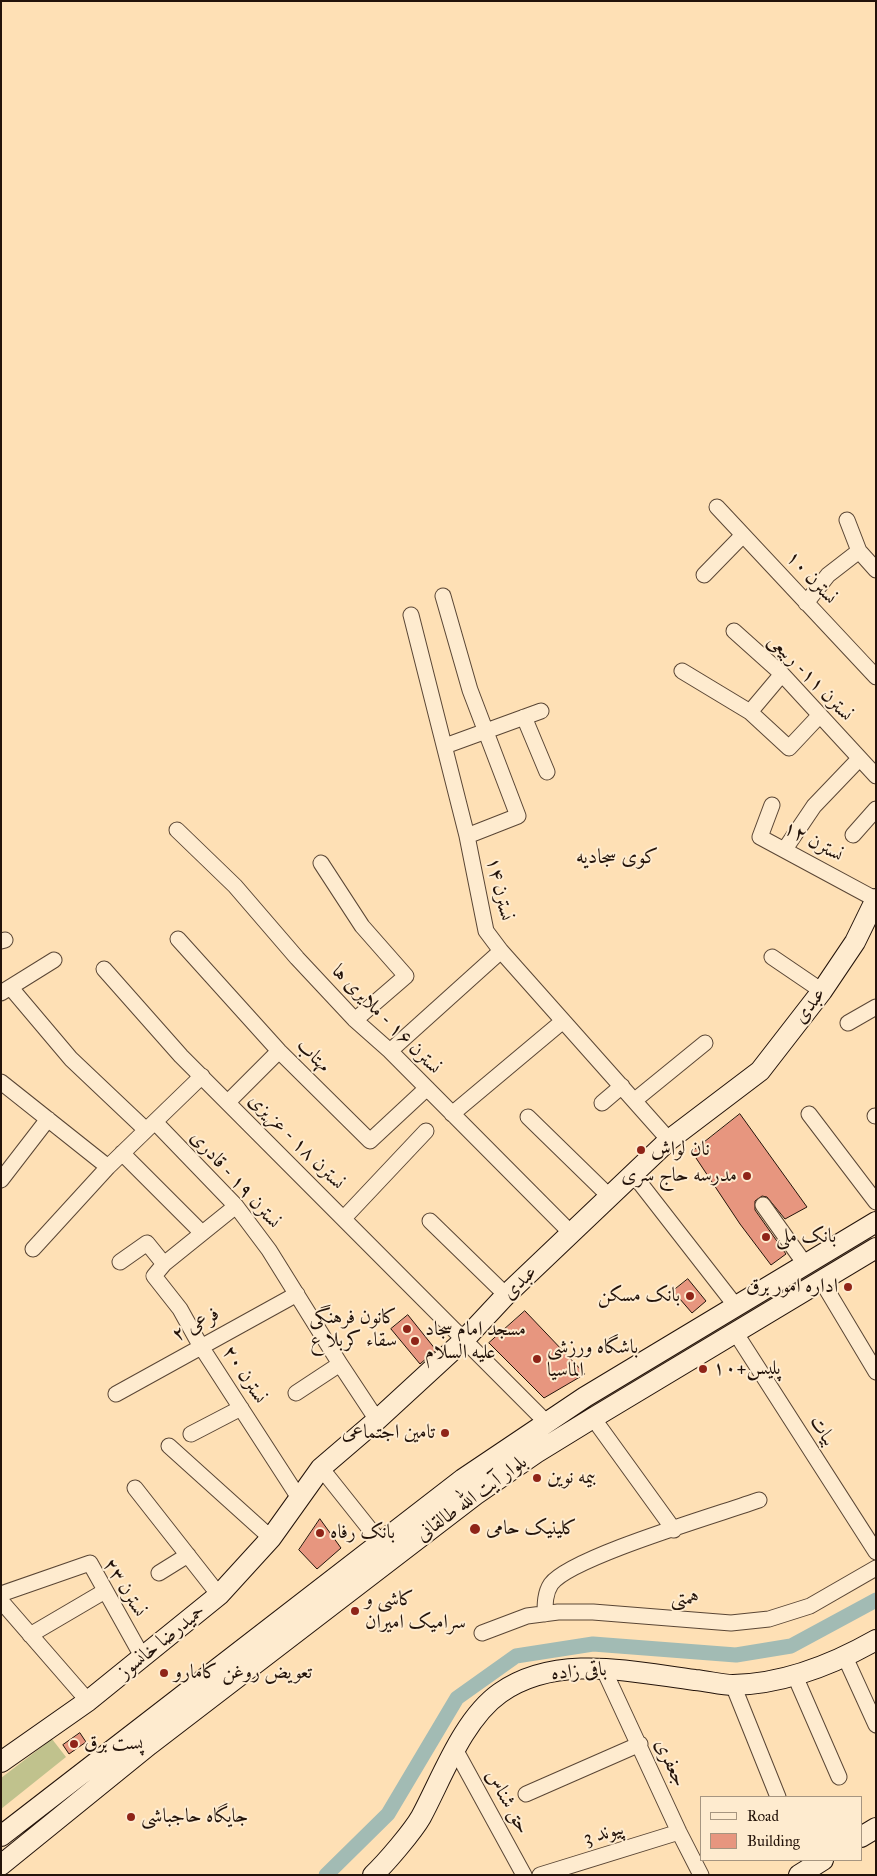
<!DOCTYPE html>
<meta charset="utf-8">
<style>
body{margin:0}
#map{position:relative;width:877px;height:1876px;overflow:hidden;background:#fee0b5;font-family:"IM FELL Great Primer",serif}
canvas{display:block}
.frame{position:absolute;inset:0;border:2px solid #23130a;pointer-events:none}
.legend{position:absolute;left:700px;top:1796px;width:162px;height:65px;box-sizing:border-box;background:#feebcf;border:1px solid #a69580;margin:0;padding:6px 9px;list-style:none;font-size:15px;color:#23130a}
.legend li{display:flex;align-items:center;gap:10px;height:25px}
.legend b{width:25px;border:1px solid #a69580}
</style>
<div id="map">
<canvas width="877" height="1876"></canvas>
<div class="frame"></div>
<ul class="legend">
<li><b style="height:6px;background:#feebcf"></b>Road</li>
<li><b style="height:14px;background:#e7967f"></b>Building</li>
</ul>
</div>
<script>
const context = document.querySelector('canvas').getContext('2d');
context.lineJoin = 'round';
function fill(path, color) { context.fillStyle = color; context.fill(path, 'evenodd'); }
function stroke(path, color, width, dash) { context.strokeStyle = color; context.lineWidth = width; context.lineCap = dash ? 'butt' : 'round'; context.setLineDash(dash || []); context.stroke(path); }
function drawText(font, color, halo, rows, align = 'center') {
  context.font = font + ' "IM FELL Great Primer",Amiri,serif'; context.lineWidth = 4; context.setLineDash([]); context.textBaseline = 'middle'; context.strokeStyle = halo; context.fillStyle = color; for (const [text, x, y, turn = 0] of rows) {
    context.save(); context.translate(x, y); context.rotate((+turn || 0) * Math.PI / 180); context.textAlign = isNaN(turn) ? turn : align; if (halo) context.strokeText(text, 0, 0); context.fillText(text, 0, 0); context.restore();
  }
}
fill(new Path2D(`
 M 52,1739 L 66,1757 L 1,1809 L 1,1778 Z`), '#c0c28d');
stroke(new Path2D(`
 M 326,1875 L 388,1814 L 457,1698 L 516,1656 L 593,1644 L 736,1655 L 791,1646 L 876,1600`), '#a2bbb4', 15);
const building = new Path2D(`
 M 740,1114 L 807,1207 L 785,1219 L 767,1197 L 762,1196 L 755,1201 L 755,1210 L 786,1254 L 771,1265 L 740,1224 L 692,1152 Z
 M 688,1279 L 706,1301 L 692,1313 L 673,1291 Z
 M 525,1311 L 585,1374 L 544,1398 L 489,1343 Z
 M 408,1315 L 436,1350 L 420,1364 L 391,1329 Z
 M 320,1519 L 341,1548 L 317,1569 L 299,1550 Z
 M 80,1733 L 86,1742 L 69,1754 L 63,1745 Z`);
fill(building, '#e7967f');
stroke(building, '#23130a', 1);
const street = new Path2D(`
 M 717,507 L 876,677
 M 847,520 L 859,551 L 876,570
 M 704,575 L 743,535
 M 443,596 L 470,690 L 518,816 L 467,836
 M 806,603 L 828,575 L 859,551
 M 411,615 L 467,836 L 486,931 L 501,951 L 669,1140
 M 734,631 L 782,674 L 876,776
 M 682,671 L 750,712 L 789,748 L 820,715
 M 750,712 L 782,674
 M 524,717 L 547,772
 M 445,746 L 541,711
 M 772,805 L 760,837 L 875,899
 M 177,830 L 235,886 L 297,958 L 355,1020 L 390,1051 L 572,1234
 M 853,835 L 876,809
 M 785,849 L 814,806 L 859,759
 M 321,863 L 362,926 L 406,976 L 355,1020
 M 178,939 L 279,1051 L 370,1141 L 427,1088
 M 1,941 L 5,940
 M 772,957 L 822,991
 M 104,969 L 181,1056 L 546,1422
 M 11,988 L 71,1059 L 146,1130
 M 1,993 L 54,960
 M 848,1023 L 876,1007
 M 390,1051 L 501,951
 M 1,1082 L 108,1167
 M 635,1100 L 705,1043
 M 228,1102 L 279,1051
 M 602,1103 L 622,1086
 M 452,1114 L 563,1021
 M 809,1114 L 876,1202
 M 875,1116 L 876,1116
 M 528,1117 L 609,1196
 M 155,1122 L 236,1206 L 269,1250 L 340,1364 L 377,1420
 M 122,1153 L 202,1233
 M 633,1174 L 735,1305
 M 1,1180 L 48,1119
 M 763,1205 L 805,1264
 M 236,1206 L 164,1264 L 154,1276 L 180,1309 L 200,1345 L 299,1498
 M 344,1218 L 426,1131
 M 430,1221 L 506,1295
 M 33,1249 L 108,1167 L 202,1076
 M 120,1262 L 147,1243 L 164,1264
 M 821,1280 L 876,1372
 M 735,1332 L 876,1552
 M 296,1393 L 340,1364
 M 116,1394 L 297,1294
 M 593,1418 L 674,1530
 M 191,1434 L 241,1408
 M 169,1446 L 271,1538
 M 321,1468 L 380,1542
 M 135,1488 L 219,1595
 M 159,1573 L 188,1555
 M 1,1594 L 90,1563 L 143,1658
 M 1,1601 L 88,1701
 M 545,1614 C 545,1604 545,1593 551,1584 C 571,1557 720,1514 759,1500
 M 482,1633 L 527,1616 L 558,1612 L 593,1612 L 731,1623 L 769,1619 L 810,1606 L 876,1568
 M 30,1635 L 105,1591
 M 845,1657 L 876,1725
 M 603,1668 L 679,1832 L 701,1875
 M 795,1676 L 839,1777
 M 733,1685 L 778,1797
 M 455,1749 L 524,1875
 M 526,1794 L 640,1744
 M 540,1875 L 679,1832`);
const secondary = new Path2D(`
 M 1,1762 L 88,1701 L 219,1595 L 271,1538 L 321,1468 L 377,1420 L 464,1340 L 506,1295 L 669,1140 L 760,1071 L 822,991 L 855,942 L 876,899
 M 1,1836 L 463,1479 L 585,1397 L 876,1222
 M 861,1837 L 876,1828
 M 1,1865 L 149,1745 L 475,1495 L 536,1453 L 593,1418 L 876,1248
 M 373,1875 C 386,1863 413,1831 421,1817 C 442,1778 463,1719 500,1693 C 557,1653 632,1672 695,1680 C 708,1681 721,1685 733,1685 C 784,1684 832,1665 876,1640
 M 799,1875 L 823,1860`);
stroke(street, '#5a4635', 17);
stroke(secondary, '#23130a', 22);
stroke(street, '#feebcf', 15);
stroke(secondary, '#feebcf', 20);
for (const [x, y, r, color] of [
 [641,1150,5,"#8f2418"],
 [747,1176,5,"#8f2418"],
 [766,1237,5,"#8f2418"],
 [848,1287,5,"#8f2418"],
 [690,1296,5,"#8f2418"],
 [407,1329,5,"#8f2418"],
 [415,1341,5,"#8f2418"],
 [537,1359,5,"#8f2418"],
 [703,1369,5,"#8f2418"],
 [445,1433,5,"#8f2418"],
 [537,1478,5,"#8f2418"],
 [475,1529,6,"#8f2418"],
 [320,1533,5,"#8f2418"],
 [355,1611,5,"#8f2418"],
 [164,1673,5,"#8f2418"],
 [74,1744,5,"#8f2418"],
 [131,1817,5,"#8f2418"]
]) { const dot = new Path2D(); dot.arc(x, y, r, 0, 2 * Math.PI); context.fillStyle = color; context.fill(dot); stroke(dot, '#feebcf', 2); }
drawText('20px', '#23130a', '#feebcf', [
 ["نسترن ۱۰",811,578,47],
 ["نسترن ۱۱- ربیعی",810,678,46],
 ["نسترن ۱۲",813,842,28],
 ["نسترن ۱۴",499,889,77],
 ["عبدی",810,1006,-53],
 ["نسترن ۱۶ - ملایری ها",386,1020,45],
 ["مهتاب",313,1056,45],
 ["نسترن ۱۸ - عزیزی",296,1142,45],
 ["نسترن ۱۹ - قادری",235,1180,48],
 ["عبدی",520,1283,-44],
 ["فرعی ۲",196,1325,-29],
 ["نسترن ۲۰",244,1375,57],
 ["بیات",822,1431,57],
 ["بلوار آیت الله طالقانی",472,1499,-36],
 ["نسترن ۲۳",124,1588,58],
 ["همتی",685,1599,4],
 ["حمیدرضا خانسوز",162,1642,-39],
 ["باقی زاده",579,1672,-4],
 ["جعفری",670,1763,66],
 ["حق شناس",507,1802,61],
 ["پیوند 3",604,1834,-17]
]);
drawText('20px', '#23130a', '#feebcf', [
 ["نان لواش",651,1150],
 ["مدرسه حاج سری",737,1176,"right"],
 ["بانک ملی",776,1237],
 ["اداره امور برق",838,1287,"right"],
 ["بانک مسکن",680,1296,"right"],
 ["کانون فرهنگی",397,1318,"right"],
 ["سقاء کربلا ع",397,1341,"right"],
 ["مسجد امام سجاد",425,1330],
 ["علیه السلام",425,1353],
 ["باشگاه ورزشی",547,1348],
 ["الماسیا",547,1371],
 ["پلیس+۱۰",713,1369],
 ["تامین اجتماعی",435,1433,"right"],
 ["بیمه نوین",547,1478],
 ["کلینیک حامی",486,1529],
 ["بانک رفاه",330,1533],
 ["کاشی و",365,1600],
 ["سرامیک امیران",365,1623],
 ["تعویض روغن کامارو",174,1673],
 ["پست برق",84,1744],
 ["جایگاه حاجباشی",141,1817]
], 'left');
drawText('21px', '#23130a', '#feebcf', [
 ["کوی سجادیه",617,858]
]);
</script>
